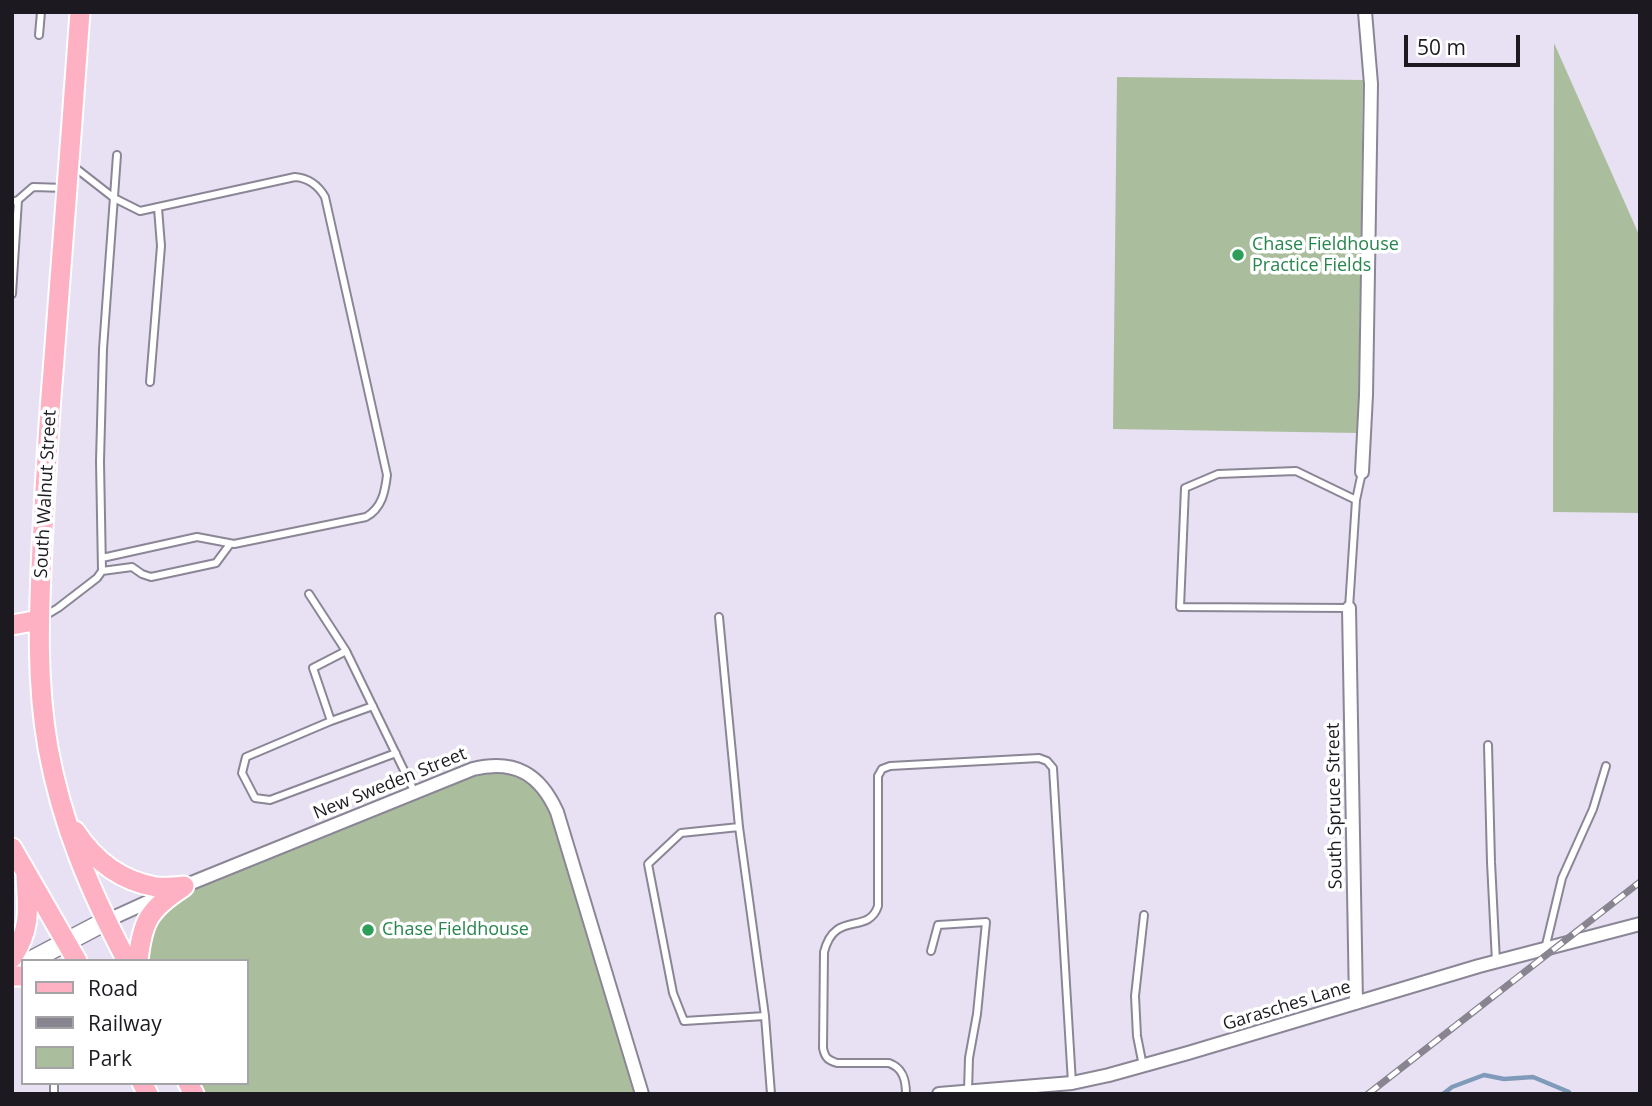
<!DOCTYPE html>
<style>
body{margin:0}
#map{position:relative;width:1652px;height:1106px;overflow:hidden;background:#e7e1f3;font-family:"Open Sans",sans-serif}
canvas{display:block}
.frame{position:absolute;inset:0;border:14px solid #1c1a20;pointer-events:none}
.legend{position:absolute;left:21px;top:959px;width:228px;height:126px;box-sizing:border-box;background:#fff;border:2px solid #a4a3a6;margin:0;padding:9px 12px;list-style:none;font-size:21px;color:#1c1a20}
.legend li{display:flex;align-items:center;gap:14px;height:35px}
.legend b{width:35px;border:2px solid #a4a3a6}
.scale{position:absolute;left:1404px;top:35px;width:116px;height:32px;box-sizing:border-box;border:4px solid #1c1a20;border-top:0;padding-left:9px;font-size:21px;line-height:24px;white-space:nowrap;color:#1c1a20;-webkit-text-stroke:5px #fff;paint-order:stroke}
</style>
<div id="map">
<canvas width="1652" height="1106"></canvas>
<div class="frame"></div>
<ul class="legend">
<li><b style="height:9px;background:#fdb1c2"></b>Road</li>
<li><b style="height:9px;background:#888490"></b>Railway</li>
<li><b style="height:19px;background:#aabe9d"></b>Park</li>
</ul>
<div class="scale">50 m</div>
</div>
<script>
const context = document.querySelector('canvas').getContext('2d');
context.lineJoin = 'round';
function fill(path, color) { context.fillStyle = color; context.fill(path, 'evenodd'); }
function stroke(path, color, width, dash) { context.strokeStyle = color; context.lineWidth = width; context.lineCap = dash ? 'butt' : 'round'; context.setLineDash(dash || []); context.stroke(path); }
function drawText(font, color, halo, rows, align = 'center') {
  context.font = font + ' "Open Sans",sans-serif'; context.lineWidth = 7; context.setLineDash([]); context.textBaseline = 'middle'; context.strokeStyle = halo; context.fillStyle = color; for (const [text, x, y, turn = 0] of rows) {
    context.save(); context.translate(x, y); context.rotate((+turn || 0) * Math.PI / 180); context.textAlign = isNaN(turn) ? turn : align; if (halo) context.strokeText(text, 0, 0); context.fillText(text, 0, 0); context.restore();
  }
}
fill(new Path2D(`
 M 1554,43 L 1640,237 L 1640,513 L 1553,512 Z
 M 1117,77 L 1363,80 L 1358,433 L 1113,429 Z
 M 500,765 L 544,788 L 642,1094 L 194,1094 L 188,1083 L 247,1083 L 247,961 L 138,961 L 141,935 L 174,893 Z`), '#aabe9d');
stroke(new Path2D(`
 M 1443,1094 L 1452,1087 L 1484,1075 L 1504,1079 L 1533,1077 L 1569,1092`), '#809bb9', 4.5);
const lane = new Path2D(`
 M 39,35 L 41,12
 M 73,166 L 114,198 L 140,211 L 295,177 C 309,178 318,185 325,197 L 387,475 C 385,492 382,508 366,517 L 234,544 L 197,537 L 102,558
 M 12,202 L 18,200 L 33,187 L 65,188
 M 12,294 L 18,200
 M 150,382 L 161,246 L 158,208
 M 1356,500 L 1296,471 L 1218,474 L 1185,488 L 1180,607 L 1349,608 L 1356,500 L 1362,472
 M 102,571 L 132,567 L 142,574 L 151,577 L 216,563 L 230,544
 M 309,594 L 346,651 L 415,793
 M 43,617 L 58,608 L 97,578 L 102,571 L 100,461 L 103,349 L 117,155
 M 719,617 L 739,827 L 765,1016 L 771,1094
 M 346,651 L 313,668 L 331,721 L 246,757 L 242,773 L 255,798 L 270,800 L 396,753
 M 331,721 L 373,706
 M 1488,745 L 1491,862 L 1496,962
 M 739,827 L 681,833 L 648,864 L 673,993 L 684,1021 L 765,1016
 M 1545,949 L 1562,878 L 1593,809 L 1606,766
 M 931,951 L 938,925 L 986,922 L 977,1014 L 969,1058 L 968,1091
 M 1143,1066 L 1137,1036 L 1135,996 L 1144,915
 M 54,1083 L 54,1094
 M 906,1094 C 906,1080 903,1068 889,1063 L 837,1063 C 828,1060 825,1058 823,1048 L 824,952 C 835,909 868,936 878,906 L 878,776 L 882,769 L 890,766 L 1039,758 L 1047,761 L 1053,768 L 1072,1083`);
const street = new Path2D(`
 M 1362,472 L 1366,395 L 1371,84 L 1365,12
 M 1349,608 L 1356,1003
 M 179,888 L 473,769 C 515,759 540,774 557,812 L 642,1094
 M 106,921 L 163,895
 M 939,1094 L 1072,1083 L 1109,1075 L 1188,1053 L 1479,966 L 1640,924`);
const secondary = new Path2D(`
 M 30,961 L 106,921`);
const primary = new Path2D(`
 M 80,12 C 71,132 63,252 53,372 C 48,430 45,488 42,547 C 39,615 36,679 48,748 C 62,825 90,891 127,961
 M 12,625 L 39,620
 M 75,831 C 94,860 121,881 156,887 C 165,888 174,887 184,886
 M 12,848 L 77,961
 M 12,958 C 31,929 28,910 26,877
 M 138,961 C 142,921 149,909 183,887
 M 12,976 L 23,976
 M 142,1083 L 148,1094
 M 188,1083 L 194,1094`);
stroke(lane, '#8b8696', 10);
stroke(street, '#8b8696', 16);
stroke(secondary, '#8b8696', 21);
stroke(primary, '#fff', 23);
stroke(lane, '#fff', 6);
stroke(street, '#fff', 12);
stroke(secondary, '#fff', 18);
stroke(primary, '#fdb1c2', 19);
const rail = new Path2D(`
 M 1368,1094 L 1640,882`);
stroke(rail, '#888490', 7);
stroke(rail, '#fff', 4.5, [13]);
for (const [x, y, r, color] of [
 [1238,255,7,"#2e9e5b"],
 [368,930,7,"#2e9e5b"]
]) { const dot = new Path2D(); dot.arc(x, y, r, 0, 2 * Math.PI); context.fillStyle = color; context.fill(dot); stroke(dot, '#fff', 2.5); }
drawText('18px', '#27864d', '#fff', [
 ["Chase Fieldhouse",1252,245],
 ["Practice Fields",1252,266],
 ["Chase Fieldhouse",382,930]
], 'left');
drawText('18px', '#1c1a20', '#fff', [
 ["South Walnut Street",46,494,-87],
 ["New Sweden Street",390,784,-22],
 ["South Spruce Street",1335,806,-91],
 ["Garasches Lane",1287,1006,-17]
]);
</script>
